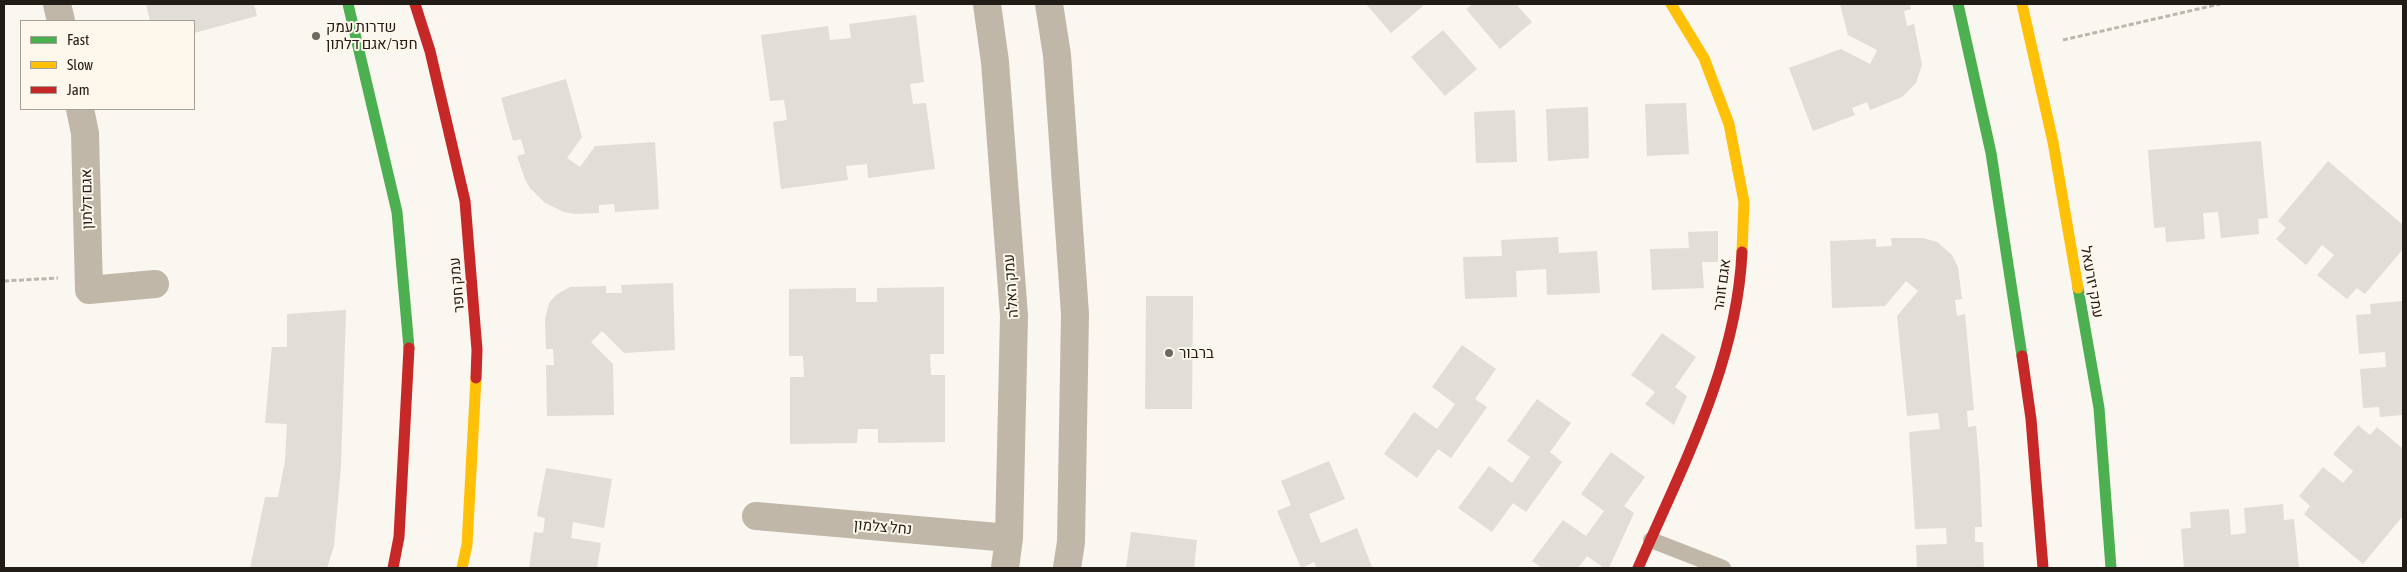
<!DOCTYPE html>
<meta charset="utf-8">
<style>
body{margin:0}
#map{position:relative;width:2407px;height:572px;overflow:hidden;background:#faf6f0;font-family:"Asap Condensed",sans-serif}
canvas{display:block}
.frame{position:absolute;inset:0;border:5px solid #211c16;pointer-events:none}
.legend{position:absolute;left:20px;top:20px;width:175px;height:90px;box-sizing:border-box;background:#fef7ec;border:1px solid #a69f96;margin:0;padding:6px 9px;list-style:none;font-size:15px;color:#211c16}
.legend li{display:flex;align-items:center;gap:10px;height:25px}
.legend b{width:25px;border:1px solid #a69f96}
</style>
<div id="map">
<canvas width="2407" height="572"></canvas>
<div class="frame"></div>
<ul class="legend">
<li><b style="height:6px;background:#4caf50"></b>Fast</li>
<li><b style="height:6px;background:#ffc107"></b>Slow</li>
<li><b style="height:6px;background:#c62828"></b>Jam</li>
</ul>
</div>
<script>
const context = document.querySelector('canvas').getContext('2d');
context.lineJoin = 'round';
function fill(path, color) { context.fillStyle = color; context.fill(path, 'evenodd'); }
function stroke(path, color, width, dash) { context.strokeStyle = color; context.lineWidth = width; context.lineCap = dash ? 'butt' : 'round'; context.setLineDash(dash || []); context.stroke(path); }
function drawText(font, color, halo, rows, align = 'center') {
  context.font = font + ' "Asap Condensed",Heebo,sans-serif'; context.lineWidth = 4; context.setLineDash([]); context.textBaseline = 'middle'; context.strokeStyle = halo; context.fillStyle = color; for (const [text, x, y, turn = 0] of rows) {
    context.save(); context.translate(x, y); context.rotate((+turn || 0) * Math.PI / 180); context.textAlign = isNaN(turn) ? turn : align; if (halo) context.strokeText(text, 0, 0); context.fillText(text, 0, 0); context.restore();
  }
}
fill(new Path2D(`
 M 146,4 L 254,4 L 257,16 L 194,33 L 194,21 L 150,21 Z
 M 1366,4 L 1421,4 L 1423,6 L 1391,33 Z
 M 1473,4 L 1516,4 L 1532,22 L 1500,49 L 1466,9 Z
 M 1840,4 L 1910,4 L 1911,9 L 1904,11 L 1907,26 L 1914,24 L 1922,65 L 1916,83 L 1902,97 L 1870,110 L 1867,102 L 1852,108 L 1855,115 L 1813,131 L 1789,68 L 1841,49 L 1870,64 L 1877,50 L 1848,35 Z
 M 916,15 L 924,82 L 910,84 L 913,104 L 926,103 L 935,169 L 868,178 L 867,164 L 846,166 L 848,180 L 781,189 L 773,122 L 787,120 L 784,100 L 770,101 L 761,35 L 828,26 L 830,40 L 851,38 L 849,24 Z
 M 1443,30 L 1477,69 L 1445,96 L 1411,57 Z
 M 566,79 L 582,137 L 567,158 L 580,167 L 595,146 L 655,142 L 659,209 L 615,212 L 614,204 L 599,205 L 599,213 L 575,214 L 564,212 L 545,203 L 530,188 L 525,179 L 517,156 L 525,154 L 521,139 L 513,141 L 501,98 Z
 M 1686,103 L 1689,154 L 1647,156 L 1645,104 Z
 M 1588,107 L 1589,158 L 1548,161 L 1546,109 Z
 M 1515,110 L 1517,162 L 1476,163 L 1474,112 Z
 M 2261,141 L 2268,218 L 2258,219 L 2259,234 L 2221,238 L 2218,212 L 2203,213 L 2205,239 L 2166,242 L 2165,227 L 2154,228 L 2148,150 Z
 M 2328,161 L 2403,225 L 2403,249 L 2365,294 L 2357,288 L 2347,299 L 2317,275 L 2334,255 L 2322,245 L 2306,265 L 2276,239 L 2286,228 L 2278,221 Z
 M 1718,231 L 1718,262 L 1702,262 L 1704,288 L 1652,290 L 1650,249 L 1689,248 L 1688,232 Z
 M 1558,237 L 1559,253 L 1597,251 L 1600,293 L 1547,295 L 1546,269 L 1516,271 L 1517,297 L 1465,299 L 1463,257 L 1502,256 L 1501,240 Z
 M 1891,238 L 1923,238 L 1937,242 L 1952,255 L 1958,267 L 1962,299 L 1955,300 L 1957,316 L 1965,314 L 1974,410 L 1967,411 L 1968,427 L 1976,426 L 1980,475 L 1982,527 L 1975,527 L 1975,542 L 1983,542 L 1984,568 L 1917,568 L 1916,545 L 1947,544 L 1946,528 L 1915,529 L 1909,432 L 1940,429 L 1938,413 L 1907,416 L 1897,316 L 1918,291 L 1906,281 L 1885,306 L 1832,308 L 1830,241 L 1876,239 L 1876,247 L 1892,246 Z
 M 673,283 L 675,350 L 624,353 L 602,331 L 591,342 L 613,364 L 614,415 L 547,416 L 546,365 L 554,365 L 553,349 L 546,349 L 545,319 L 549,303 L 556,295 L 570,287 L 606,286 L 606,293 L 622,293 L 621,285 Z
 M 944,287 L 944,354 L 930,354 L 931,375 L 945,375 L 945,442 L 878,443 L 878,429 L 858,429 L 857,443 L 790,444 L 790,377 L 804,377 L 803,356 L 789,356 L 789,289 L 856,288 L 856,302 L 877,302 L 877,288 Z
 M 1146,296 L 1193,296 L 1192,409 L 1145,409 Z
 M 2403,301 L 2403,415 L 2380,417 L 2379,407 L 2363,408 L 2360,369 L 2386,367 L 2385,352 L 2359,354 L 2356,315 L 2371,314 L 2370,304 Z
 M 346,310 L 341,466 L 334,546 L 327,568 L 250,568 L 265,497 L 278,497 L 285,461 L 287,424 L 265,423 L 272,347 L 287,347 L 287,314 Z
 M 1662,333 L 1696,357 L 1675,387 L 1687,396 L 1674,425 L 1645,404 L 1655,392 L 1631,375 Z
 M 1462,345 L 1496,369 L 1475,399 L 1487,407 L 1451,458 L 1438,449 L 1417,478 L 1384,454 L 1414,412 L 1437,429 L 1455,404 L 1432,387 Z
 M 1537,399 L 1571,423 L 1550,452 L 1562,462 L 1526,512 L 1513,503 L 1492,532 L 1458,508 L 1489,466 L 1512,483 L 1530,457 L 1507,441 Z
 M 2358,425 L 2370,435 L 2377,427 L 2403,449 L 2403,516 L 2363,564 L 2304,514 L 2310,506 L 2299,496 L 2323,467 L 2343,483 L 2353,471 L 2333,454 Z
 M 1611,452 L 1645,477 L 1624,506 L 1634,513 L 1609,568 L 1604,568 L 1587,556 L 1578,568 L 1542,568 L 1532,561 L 1563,520 L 1586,536 L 1604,511 L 1581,494 Z
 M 1329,461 L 1345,499 L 1309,514 L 1321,543 L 1357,528 L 1372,567 L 1369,568 L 1317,568 L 1314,562 L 1301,568 L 1277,511 L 1291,505 L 1281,481 Z
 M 546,468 L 612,479 L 604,528 L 573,522 L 571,538 L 601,543 L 597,568 L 529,568 L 534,532 L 543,533 L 545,518 L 537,516 Z
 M 2283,504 L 2284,520 L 2294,519 L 2299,568 L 2184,568 L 2181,529 L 2191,528 L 2190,512 L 2229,509 L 2231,535 L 2246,533 L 2244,508 Z
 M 1131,532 L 1197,540 L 1194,568 L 1126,568 Z`), '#e1ddd7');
stroke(new Path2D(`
 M 2063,40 L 2220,4
 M 4,281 L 58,278`), '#bdb6ac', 3, [5, 2.5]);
stroke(new Path2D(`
 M 1651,540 L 1723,568`), '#c1b7a9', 16);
stroke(new Path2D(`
 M 57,4 L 61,21
 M 987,4 L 995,62 L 1014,316 L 1009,538 L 1005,568
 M 1049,4 L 1057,55 L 1075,314 L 1071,542 L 1067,568
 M 80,109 L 85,133 L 89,290 L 155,284
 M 756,516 L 1009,538`), '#c1b7a9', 28);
stroke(new Path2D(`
 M 348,4 L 397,212 L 409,348
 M 1958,4 L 1991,153 L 2022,356
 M 2078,288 L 2099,408 L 2111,568`), '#4caf50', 11);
stroke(new Path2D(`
 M 1671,4 L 1704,58 L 1729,124 L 1744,202 L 1742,252
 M 2022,4 L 2053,142 L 2078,288
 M 462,568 L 467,545 L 476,378`), '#ffc107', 11);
stroke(new Path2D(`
 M 415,4 L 430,51 L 465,201 L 477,350 L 476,378
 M 2022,356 L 2031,419 L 2043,568
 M 393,568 L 399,537 L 409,348
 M 1638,568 C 1682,467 1737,364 1742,252`), '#c62828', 11);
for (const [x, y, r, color] of [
 [316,36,5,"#6d6862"],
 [1169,353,5,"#6d6862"]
]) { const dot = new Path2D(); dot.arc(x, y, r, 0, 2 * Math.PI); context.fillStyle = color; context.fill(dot); stroke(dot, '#fef7ec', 2); }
drawText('15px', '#211c16', '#fef7ec', [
 ["שדרות עמק",326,27],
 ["חפר/אגם דלתון",326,44],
 ["ברבור",1179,353]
], 'left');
drawText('15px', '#211c16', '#fef7ec', [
 ["אגם דלתון",87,199,-91],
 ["עמק יזרעאל",2092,282,80],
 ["עמק חפר",457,285,-95],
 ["אגם זוהר",1722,285,-82],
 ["עמק האלה",1011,286,-94],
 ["נחל צלמון",883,527,5]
]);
</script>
